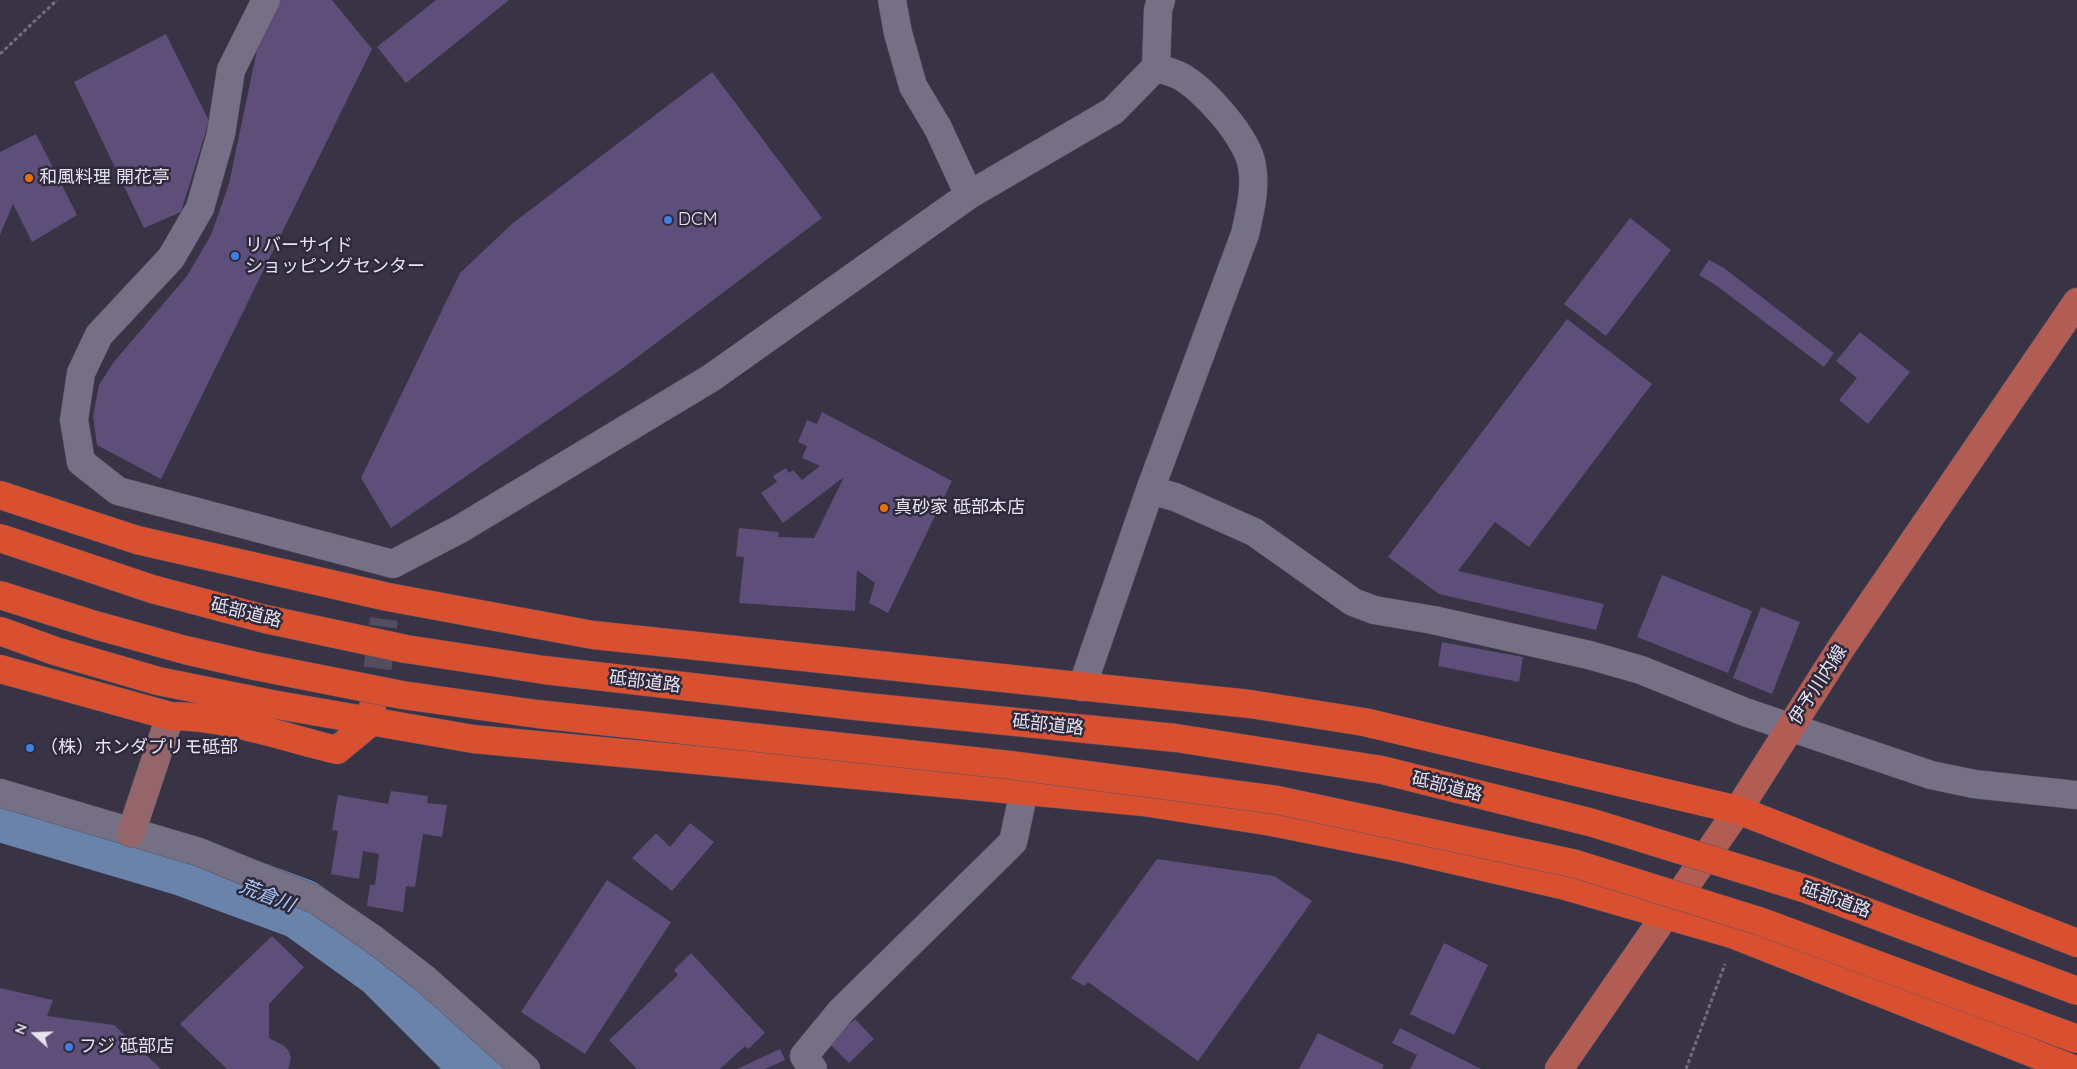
<!DOCTYPE html>
<meta charset="utf-8">
<style>
body{margin:0}
#map{position:relative;width:2077px;height:1069px;overflow:hidden;background:#393346;font-family:Quicksand,sans-serif}
canvas{display:block}
.north{position:absolute;left:10px;top:1009px;width:50px;height:50px;-webkit-text-stroke:4px #2f293c;paint-order:stroke;rotate:290deg;font-size:14px;font-weight:700;line-height:20px;text-align:center;color:#e6e3ef}
.north::after{content:'';display:block;margin:auto;width:18px;height:22px;background:#e6e3ef;clip-path:polygon(50% 0,100% 100%,50% 72%,0 100%)}
</style>
<div id="map">
<canvas width="2077" height="1069"></canvas>
<div class="north">N</div>
</div>
<script>
const context = document.querySelector('canvas').getContext('2d');
context.lineJoin = 'round';
function stroke(path, color, width, dash) { context.strokeStyle = color; context.lineWidth = width; context.lineCap = dash ? 'butt' : 'round'; context.setLineDash(dash || []); context.stroke(path); }
function fill(path, color) { context.fillStyle = color; context.fill(path, 'evenodd'); }
function drawText(font, color, halo, rows, align = 'center') {
  context.font = font + ' Quicksand,"Noto Sans JP",sans-serif'; context.lineWidth = 5; context.setLineDash([]); context.textBaseline = 'middle'; context.strokeStyle = halo; context.fillStyle = color; for (const [text, x, y, turn = 0] of rows) {
    context.save(); context.translate(x, y); context.rotate((+turn || 0) * Math.PI / 180); context.textAlign = isNaN(turn) ? turn : align; if (halo) context.strokeText(text, 0, 0); context.fillText(text, 0, 0); context.restore();
  }
}
stroke(new Path2D(`
 M 0,811 L 182,865 L 301,909 L 383,968 L 484,1069`), '#6983ab', 61);
fill(new Path2D(`
 M 281,0 L 332,0 L 372,49 L 161,479 L 97,445 L 93,416 L 99,385 L 113,363 L 187,276 L 211,235 L 229,184 L 258,45 Z
 M 436,0 L 509,0 L 406,83 L 377,47 Z
 M 166,34 L 209,121 L 181,212 L 144,228 L 74,82 Z
 M 712,72 L 822,218 L 623,368 L 391,528 L 361,478 L 460,273 L 513,223 Z
 M 36,134 L 77,215 L 32,242 L 13,204 L 0,235 L 0,152 Z
 M 1630,218 L 1671,250 L 1606,336 L 1564,304 Z
 M 1709,260 L 1724,268 L 1834,353 L 1824,367 L 1717,286 L 1699,275 Z
 M 1567,319 L 1652,384 L 1529,547 L 1495,522 L 1458,571 L 1604,604 L 1596,630 L 1439,594 L 1388,557 Z
 M 1860,332 L 1910,372 L 1868,424 L 1839,400 L 1857,378 L 1836,361 Z
 M 822,412 L 952,481 L 888,613 L 869,603 L 875,583 L 857,570 L 855,611 L 739,603 L 744,557 L 736,556 L 739,528 L 779,532 L 778,537 L 814,538 L 844,477 L 783,523 L 761,493 L 777,482 L 773,476 L 786,468 L 789,473 L 793,470 L 802,480 L 820,466 L 802,458 L 807,446 L 798,442 L 807,420 L 817,424 Z
 M 1662,575 L 1752,611 L 1728,673 L 1637,637 Z
 M 1761,607 L 1800,622 L 1772,694 L 1733,678 Z
 M 1442,642 L 1523,657 L 1519,682 L 1438,666 Z
 M 391,791 L 428,796 L 427,803 L 447,805 L 442,837 L 423,834 L 415,887 L 406,886 L 403,912 L 367,906 L 370,885 L 375,885 L 379,854 L 363,851 L 359,879 L 331,874 L 338,831 L 332,830 L 338,795 L 388,804 Z
 M 690,823 L 714,842 L 672,891 L 632,858 L 656,833 L 670,847 Z
 M 1157,859 L 1274,876 L 1312,901 L 1198,1061 L 1088,982 L 1084,986 L 1071,978 Z
 M 607,880 L 671,922 L 585,1054 L 521,1012 Z
 M 272,936 L 304,967 L 269,1004 L 269,1038 L 283,1045 L 289,1051 L 291,1058 L 289,1067 L 288,1069 L 227,1069 L 180,1024 Z
 M 1444,943 L 1488,965 L 1454,1035 L 1410,1014 Z
 M 691,953 L 765,1033 L 748,1049 L 745,1046 L 720,1069 L 637,1069 L 609,1040 L 678,975 L 674,970 Z
 M 0,988 L 53,1000 L 47,1016 L 114,1025 L 161,1069 L 0,1069 Z
 M 855,1019 L 874,1039 L 849,1063 L 829,1043 Z
 M 1400,1028 L 1481,1069 L 1410,1069 L 1417,1055 L 1392,1043 Z
 M 1318,1033 L 1384,1065 L 1382,1069 L 1299,1069 Z
 M 780,1049 L 785,1060 L 765,1069 L 737,1069 Z`), '#5d4f79');
stroke(new Path2D(`
 M 372,710 L 384,619`), '#534d5f', 28, [28, 14]);
const street = new Path2D(`
 M 266,0 L 231,70 L 221,134 L 200,208 L 171,258 L 99,335 L 81,373 L 74,420 L 81,462 L 118,491 L 393,564 L 460,529 L 711,378 L 969,195 L 1113,111 L 1156,67 L 1158,10 L 1161,0
 M 892,0 L 898,33 L 913,86 L 938,128 L 969,195
 M 1150,490 L 1175,497 L 1254,532 L 1353,602 L 1374,610 L 1433,620 L 1589,655 L 1641,670 L 1745,712 L 1931,775 L 1974,784 L 2077,795
 M 1082,687 L 1150,490 L 1245,234 C 1250,212 1256,188 1252,166 C 1248,138 1203,87 1178,75 C 1171,72 1163,70 1156,67
 M 0,793 L 199,852 L 316,900 L 372,938 L 424,978 L 526,1069
 M 813,1069 L 804,1056 L 841,1011 L 1013,842 L 1024,791`);
const secondary = new Path2D(`
 M 131,833 L 170,716`);
const primary = new Path2D(`
 M 1559,1069 L 1738,810 L 1841,648 L 2077,302`);
const highway = new Path2D(`
 M 0,495 L 137,540 L 388,597 L 593,635 L 1250,704 L 1364,722 L 1738,810 L 2077,943
 M 0,631 L 55,651 L 158,681 L 272,704 L 473,739 L 1143,802 L 1272,822 L 1402,848 L 1562,885 L 1732,934 L 2073,1069
 M 0,669 L 170,716 C 226,716 283,737 337,750 L 372,721 L 372,710`);
stroke(street, '#575263', 29);
stroke(secondary, '#575263', 29);
stroke(primary, '#575263', 29);
stroke(highway, '#575263', 29);
stroke(new Path2D(`
 M 0,54 L 57,0
 M 1686,1069 L 1725,964`), '#726d7e', 3, [4, 2.5]);
stroke(street, '#767086', 28);
stroke(secondary, '#94666c', 28);
stroke(primary, '#b15d53', 28);
stroke(highway, '#d95031', 28);
const highwayBridge = new Path2D(`
 M 0,538 L 152,589 L 265,619 L 406,649 L 544,670 L 856,706 L 1176,738 L 1382,770 L 1593,823 L 1806,889 L 2077,991
 M 0,595 L 95,625 L 185,650 L 255,666 L 402,695 L 537,714 L 1010,765 L 1277,800 L 1576,864 L 1759,921 L 2077,1039`);
stroke(highwayBridge, '#575263', 29, []);
stroke(highwayBridge, '#d95031', 28);
for (const [x, y, r, color] of [
 [29,178,5,"#e8710a"],
 [668,220,5,"#3f7fe0"],
 [235,256,5,"#3f7fe0"],
 [884,508,5,"#e8710a"],
 [30,748,5,"#3f7fe0"],
 [69,1047,5,"#3f7fe0"]
]) { const dot = new Path2D(); dot.arc(x, y, r, 0, 2 * Math.PI); context.fillStyle = color; context.fill(dot); stroke(dot, '#2f293c', 2); }
drawText('18px', '#e6e3ef', '#2f293c', [
 ["和風料理 開花亭",39,178],
 ["DCM",678,220],
 ["リバーサイド",245,246],
 ["ショッピングセンター",245,267],
 ["真砂家 砥部本店",894,508],
 ["（株）ホンダプリモ砥部",40,748],
 ["フジ 砥部店",79,1047]
], 'left');
drawText('18px', '#e6e3ef', '#2f293c', [
 ["砥部道路",246,613,14],
 ["砥部道路",645,682,7],
 ["伊予川内線",1818,685,-57],
 ["砥部道路",1048,725,6],
 ["砥部道路",1447,787,14],
 ["砥部道路",1836,900,20]
]);
drawText('italic 19px', '#aacbfc', '#2f293c', [
 ["荒倉川",267,896,21]
]);
</script>
